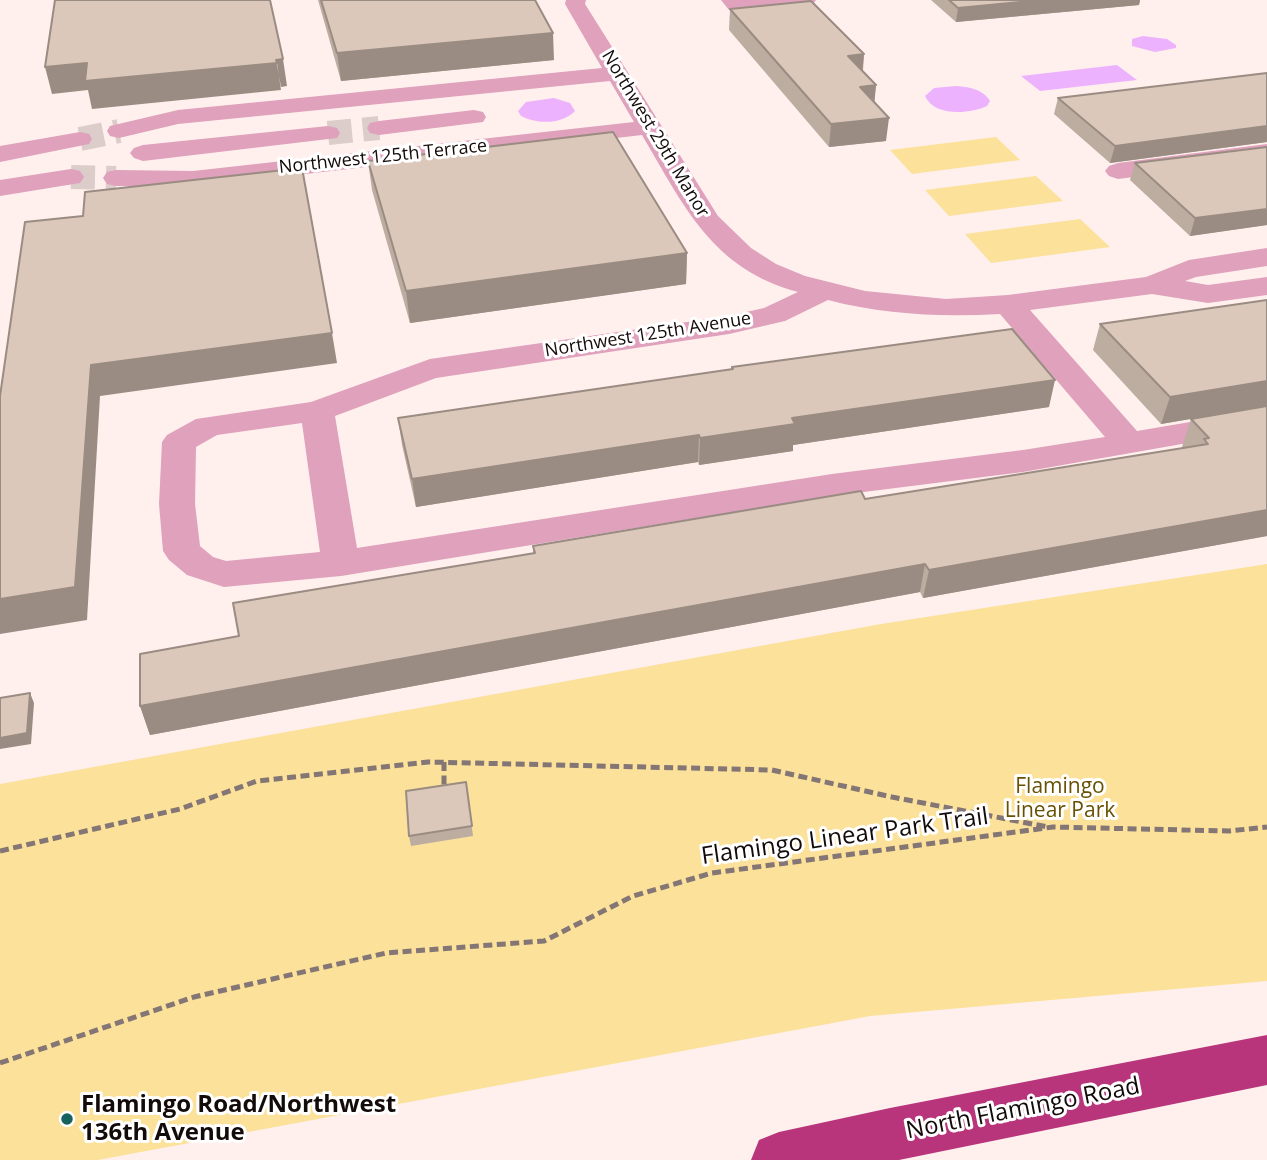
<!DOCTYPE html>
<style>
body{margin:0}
canvas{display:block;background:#ffefed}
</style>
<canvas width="1267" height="1160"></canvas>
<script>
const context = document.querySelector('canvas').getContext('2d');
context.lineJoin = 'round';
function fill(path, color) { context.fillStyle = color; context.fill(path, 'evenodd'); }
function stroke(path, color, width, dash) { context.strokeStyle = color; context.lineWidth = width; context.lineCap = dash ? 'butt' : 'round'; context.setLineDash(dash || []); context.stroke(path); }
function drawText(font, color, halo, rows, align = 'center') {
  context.font = font + ' "Open Sans",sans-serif'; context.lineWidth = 6; context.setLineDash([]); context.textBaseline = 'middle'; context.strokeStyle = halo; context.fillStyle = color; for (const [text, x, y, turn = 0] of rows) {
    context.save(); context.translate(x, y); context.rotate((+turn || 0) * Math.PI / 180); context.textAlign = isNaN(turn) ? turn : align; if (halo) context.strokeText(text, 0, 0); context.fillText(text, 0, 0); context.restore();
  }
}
fill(new Path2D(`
 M 996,137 L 1020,160 L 912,174 L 890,150 Z
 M 1036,176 L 1063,201 L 949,216 L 925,190 Z
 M 1080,219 L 1110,247 L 991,263 L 965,234 Z
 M 1267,564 L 1267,981 L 870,1016 L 98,1160 L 0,1160 L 0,784 L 881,624 Z`), '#fce19a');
fill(new Path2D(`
 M 1143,36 L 1167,39 L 1176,45 L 1176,48 L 1155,52 L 1132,46 L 1132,39 Z
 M 1117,65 L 1137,80 L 1040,91 L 1021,76 Z
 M 956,86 C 969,87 983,89 990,101 L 987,106 C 970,114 934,117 925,96 L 934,88 Z
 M 554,98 L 570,103 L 575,111 C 561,125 537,124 521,116 L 518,111 L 526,102 Z`), '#edb2fe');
stroke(new Path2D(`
 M 328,133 L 379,128
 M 80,139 L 119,131
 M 71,177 L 116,178`), '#dccdcb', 24, [24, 11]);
stroke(new Path2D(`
 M 444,762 L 444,790
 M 0,851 L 180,809 L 257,781 L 428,762 L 772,770 L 892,797 L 1048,827
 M 0,1063 L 194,997 L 386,953 L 544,941 L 633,896 L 712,873 L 1053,827 L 1229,831 L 1267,827`), '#837675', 5, [9, 4.5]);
fill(new Path2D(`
 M 566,0 L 586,0 L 585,4 L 718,216 L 751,248 L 776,264 L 805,276 L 865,291 L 946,299 L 1008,295 L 1146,277 L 1189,260 L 1267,248 L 1267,266 L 1196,277 L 1185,281 L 1208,285 L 1267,277 L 1267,295 L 1208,303 L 1152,294 L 1030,310 L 1137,431 L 1267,409 L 1267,429 L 1023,472 L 832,496 L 341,576 L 224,587 L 187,575 L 169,560 L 163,551 L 159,504 L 162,442 L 167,435 L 196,419 L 311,402 L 430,359 L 729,316 L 764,308 L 798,292 C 712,269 684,206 642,135 L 193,187 L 116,186 L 107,184 L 103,178 L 107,172 L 116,170 L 193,171 L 634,122 L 610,81 L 178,124 L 119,138 L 110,136 L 107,131 L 110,126 L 178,110 L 602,68 L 565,4 ZM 828,300 C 885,315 942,317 1000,314 L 1105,437 L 1023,450 L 832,474 L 357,548 L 335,416 L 436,378 L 729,334 L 785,321 ZM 302,423 L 320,552 L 226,561 L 213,557 L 200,546 L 195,504 L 196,447 L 217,435 Z
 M 721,0 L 816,0 L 813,4 L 806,6 L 736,12 L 729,10 Z
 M 474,110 L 483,112 L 486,117 L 483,122 L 379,135 L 370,133 L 367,128 L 370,123 L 379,121 Z
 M 328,126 L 337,128 L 340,133 L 337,138 L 143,161 L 134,158 L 130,153 L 134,148 L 143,145 Z
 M 80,132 L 89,134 L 92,139 L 89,144 L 0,162 L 0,146 Z
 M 1267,144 L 1267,160 L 1118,179 L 1109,176 L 1105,171 L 1109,166 L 1118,163 Z
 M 71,169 L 80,171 L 84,177 L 80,183 L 0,196 L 0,180 Z`), '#dfa1bc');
fill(new Path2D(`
 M 1267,1035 L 1267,1085 L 899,1160 L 751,1160 L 759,1140 L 779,1132 L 890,1108 Z`), '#b8357c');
fill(new Path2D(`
 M 318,0 L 535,0 L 554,60 L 341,81 Z
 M 931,0 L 1140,0 L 1139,5 L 956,22 Z
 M 730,9 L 864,54 L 863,71 L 876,85 L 874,102 L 886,141 L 829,147 L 729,30 Z
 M 1267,73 L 1267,142 L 1110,163 L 1054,114 L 1058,98 Z
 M 1267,147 L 1267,225 L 1190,236 L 1130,180 L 1135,163 Z
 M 368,161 L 687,253 L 686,284 L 410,323 L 372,190 Z
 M 1267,300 L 1267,536 L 923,598 L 920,592 L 150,735 L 140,706 L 239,636 L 533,553 L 533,546 L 865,499 L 1183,448 L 1182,447 L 1191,419 L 1219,414 L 1161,424 L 1093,350 L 1100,324 Z
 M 732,367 L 1049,407 L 793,445 L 793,451 L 699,465 L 698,462 L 416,507 L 402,445 L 398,418 L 732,369 Z
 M 466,782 L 473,836 L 411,846 L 409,836 Z`), '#bdaca0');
fill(new Path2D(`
 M 1041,0 L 1140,0 L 1139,5 L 956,22 L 958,8 Z
 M 553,33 L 554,60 L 341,81 L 337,53 Z
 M 864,54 L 862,76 L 848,56 Z
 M 283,59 L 287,86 L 281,87 L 276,60 Z
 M 87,63 L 277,63 L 281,90 L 92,109 L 88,90 L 52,94 L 45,67 Z
 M 876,85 L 874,107 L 860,87 Z
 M 889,118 L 886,141 L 829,147 L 831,124 Z
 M 1267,126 L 1267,142 L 1110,163 L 1115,146 Z
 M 1267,209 L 1267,225 L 1190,236 L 1195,218 Z
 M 687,253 L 686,284 L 410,323 L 406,291 Z
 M 332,333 L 337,363 L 100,396 L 87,620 L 0,634 L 0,599 L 91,365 Z
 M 1055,380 L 1049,407 L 793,445 L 793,451 L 699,465 L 700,438 L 792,418 Z
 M 1267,381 L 1267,406 L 1161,424 L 1170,397 Z
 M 699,435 L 698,462 L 416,507 L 412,479 Z
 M 1267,510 L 1267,536 L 923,598 L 929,570 Z
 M 925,564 L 920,592 L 150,735 L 140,706 Z
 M 30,693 L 34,703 L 31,744 L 0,749 L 0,738 Z`), '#9a8c82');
const building = new Path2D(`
 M 55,0 L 270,0 L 283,59 L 276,60 L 277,63 L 85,81 L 87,63 L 45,67 Z
 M 321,0 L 535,0 L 553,33 L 337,53 Z
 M 949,0 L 1041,0 L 958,8 Z
 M 811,1 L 864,54 L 848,56 L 876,85 L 860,87 L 889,118 L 831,124 L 730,9 Z
 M 1267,73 L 1267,126 L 1115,146 L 1058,98 Z
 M 613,132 L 687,253 L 406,291 L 368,161 Z
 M 1267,147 L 1267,209 L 1195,218 L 1135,163 Z
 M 302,168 L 332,333 L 91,365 L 75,587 L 0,599 L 0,396 L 25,222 L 83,216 L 85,192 Z
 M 1267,300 L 1267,381 L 1170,397 L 1100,324 Z
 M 1012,329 L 1055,380 L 792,418 L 795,424 L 700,438 L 699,435 L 412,479 L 398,418 L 733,369 L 732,367 Z
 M 1267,406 L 1267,510 L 929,570 L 925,564 L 140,706 L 140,654 L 239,636 L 233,603 L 535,553 L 533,546 L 861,491 L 865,499 L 1208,444 L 1204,439 L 1209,438 L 1191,419 Z
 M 30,693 L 27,733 L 0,738 L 0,698 Z
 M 466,782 L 472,826 L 409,836 L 406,791 Z`);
fill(building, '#dcc8ba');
stroke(building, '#9a8c82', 2);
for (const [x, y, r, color] of [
 [67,1119,7,"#16635d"]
]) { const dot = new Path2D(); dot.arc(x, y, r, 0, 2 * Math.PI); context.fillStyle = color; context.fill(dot); stroke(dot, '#fff', 2.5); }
drawText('18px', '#130a0a', '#fff', [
 ["Northwest 29th Manor",655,134,59],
 ["Northwest 125th Terrace",383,157,-6],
 ["Northwest 125th Avenue",648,335,-9]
]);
drawText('21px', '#685102', '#fff', [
 ["Flamingo",1060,787],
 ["Linear Park",1060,811]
]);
drawText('24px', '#130a0a', '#fff', [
 ["Flamingo Linear Park Trail",845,837,-8],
 ["North Flamingo Road",1023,1109,-11]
]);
drawText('bold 24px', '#130a0a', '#fff', [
 ["Flamingo Road/Northwest",81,1105],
 ["136th Avenue",81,1133]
], 'left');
</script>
